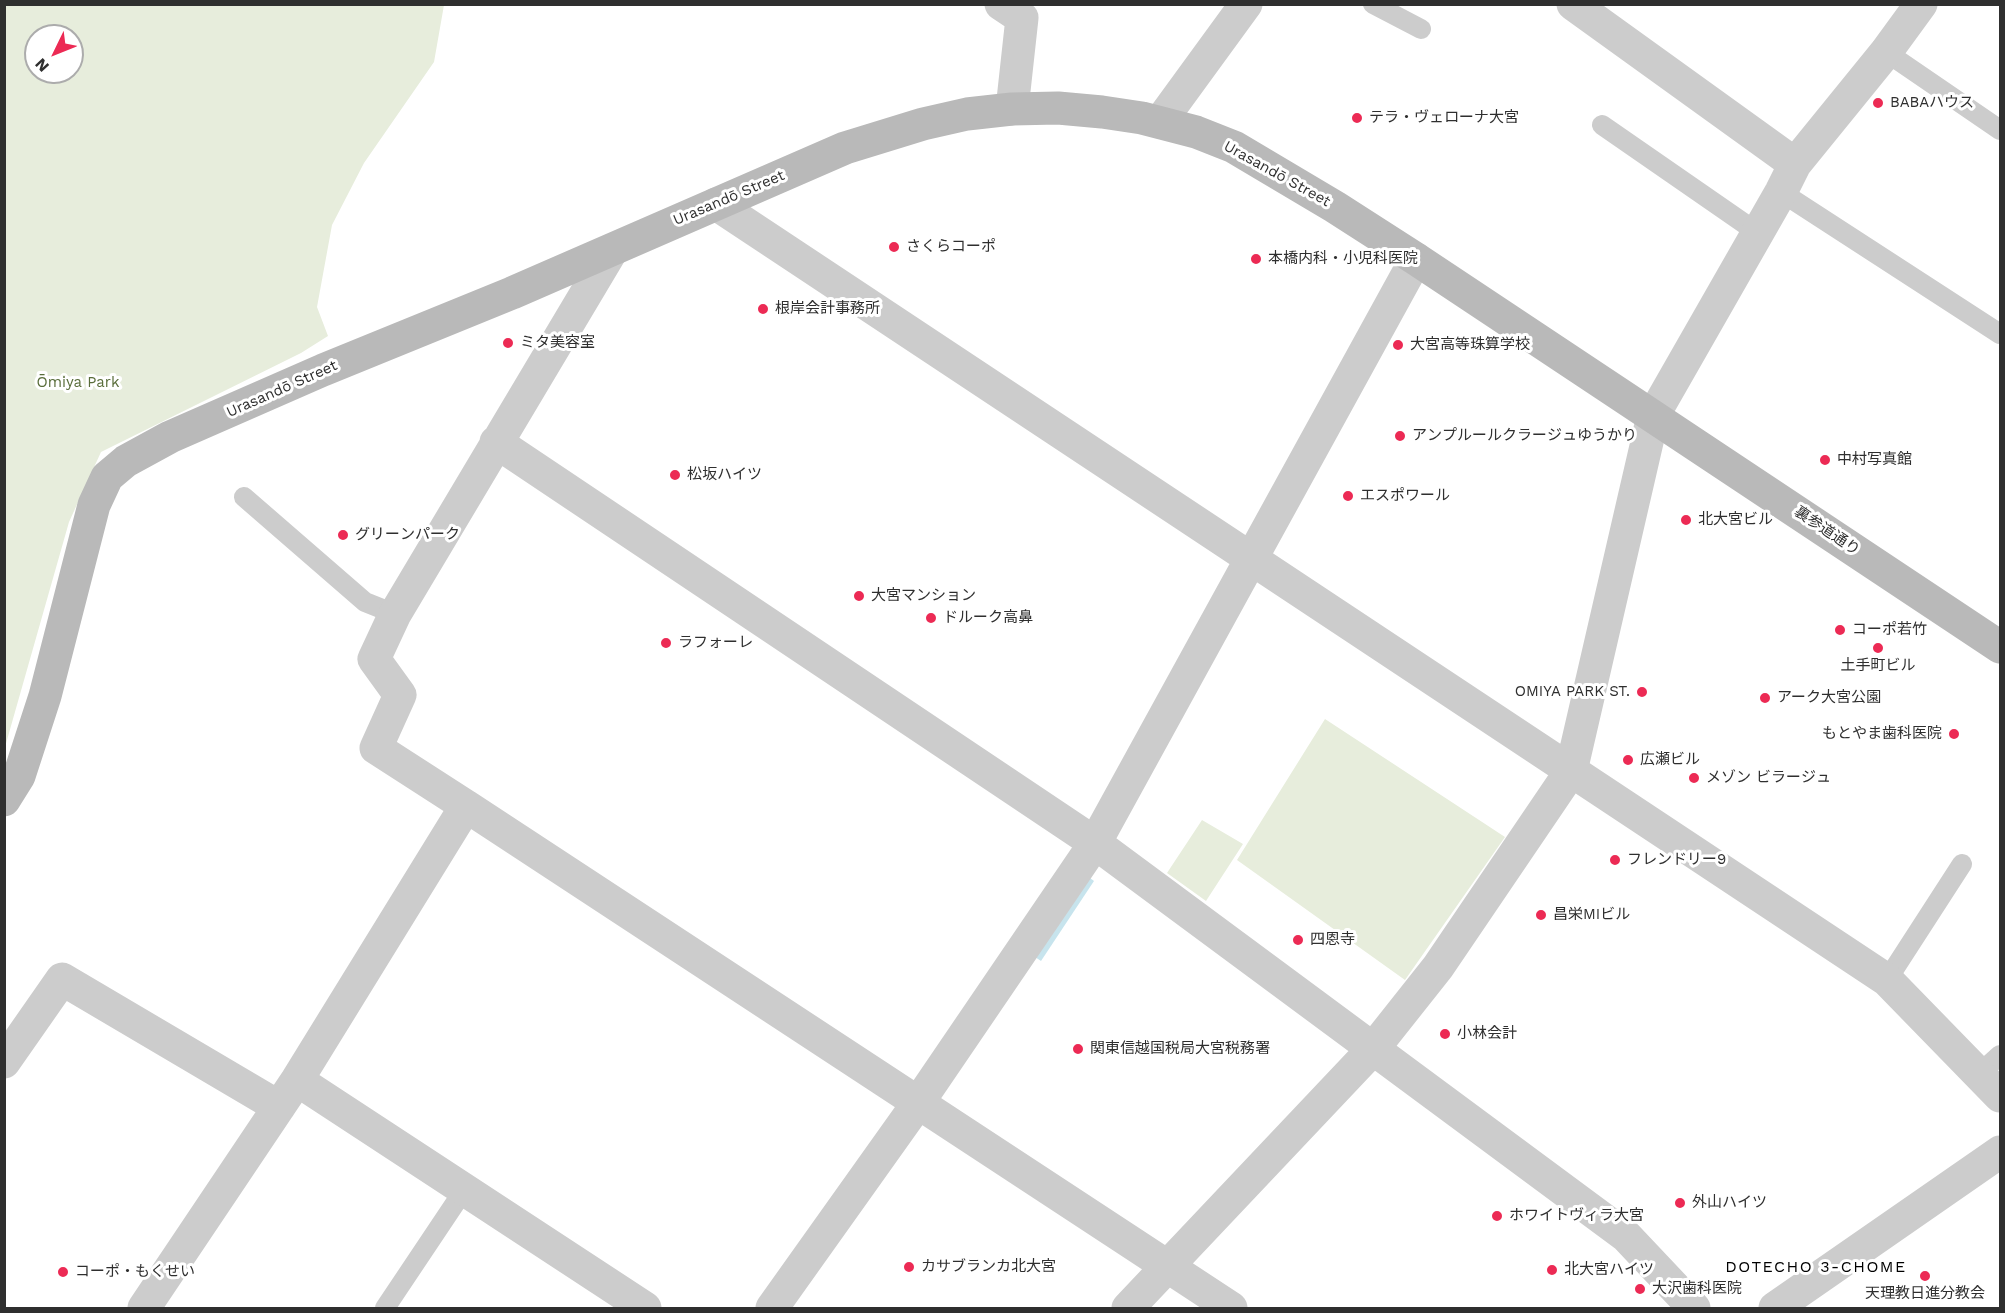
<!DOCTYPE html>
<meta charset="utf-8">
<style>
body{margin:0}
#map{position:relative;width:2005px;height:1313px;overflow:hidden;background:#fff;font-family:"Work Sans",sans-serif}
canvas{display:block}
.frame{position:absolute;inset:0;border:6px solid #2f2f2f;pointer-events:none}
.north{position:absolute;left:24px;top:24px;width:60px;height:60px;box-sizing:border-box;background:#fff;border:2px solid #acacac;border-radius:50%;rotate:227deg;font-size:16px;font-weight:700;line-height:24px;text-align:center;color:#2f2f2f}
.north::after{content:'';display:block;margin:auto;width:21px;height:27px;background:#ec2a54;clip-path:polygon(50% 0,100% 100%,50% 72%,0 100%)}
</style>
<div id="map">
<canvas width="2005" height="1313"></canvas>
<div class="frame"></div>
<div class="north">N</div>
</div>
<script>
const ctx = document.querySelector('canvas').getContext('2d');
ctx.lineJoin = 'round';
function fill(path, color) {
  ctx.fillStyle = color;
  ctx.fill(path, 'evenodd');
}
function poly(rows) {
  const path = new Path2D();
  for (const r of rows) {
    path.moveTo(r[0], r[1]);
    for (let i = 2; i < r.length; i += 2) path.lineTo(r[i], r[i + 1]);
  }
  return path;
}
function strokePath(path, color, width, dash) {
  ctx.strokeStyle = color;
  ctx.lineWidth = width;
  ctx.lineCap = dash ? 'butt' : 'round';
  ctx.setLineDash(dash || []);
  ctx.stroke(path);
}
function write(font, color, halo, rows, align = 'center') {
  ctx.font = font + ' "Work Sans","Noto Sans JP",sans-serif';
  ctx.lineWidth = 6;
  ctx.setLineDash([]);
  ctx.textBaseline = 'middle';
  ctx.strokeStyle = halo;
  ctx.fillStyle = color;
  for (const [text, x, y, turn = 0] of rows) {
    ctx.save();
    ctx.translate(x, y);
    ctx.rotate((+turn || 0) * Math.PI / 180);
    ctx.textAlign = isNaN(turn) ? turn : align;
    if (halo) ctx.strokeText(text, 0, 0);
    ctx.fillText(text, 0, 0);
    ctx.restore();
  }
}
fill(poly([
 [5,5,444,5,434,62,364,163,332,225,317,307,328,336,301,353,101,452,69,522,5,747],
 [36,36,72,36,72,72,36,72],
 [1325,719,1505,837,1405,980,1237,860],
 [1202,820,1243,844,1206,901,1167,873]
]), '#e7eddc');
fill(poly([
 [1086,875,1094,881,1041,961,1032,955]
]), '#c7e4ed');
strokePath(poly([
 [1373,4,1421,29],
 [1886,52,2000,130],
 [1602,125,1758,233],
 [1781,192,2000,334],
 [244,497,365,602,395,614],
 [1887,980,1962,864],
 [1979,1074,2000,1055],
 [385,1308,464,1190]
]), '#ccc', 20);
strokePath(poly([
 [1001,4,1022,18,1012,109],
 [1573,4,1795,164],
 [1160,122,1246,4],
 [716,204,1887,980,2000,1096],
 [496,442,1095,843,1626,1236,1694,1308],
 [466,806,1231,1308],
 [4,1062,62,979,279,1107],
 [297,1080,645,1308],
 [144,1308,297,1080,466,806,376,748,400,695,374,659,395,614,612,250],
 [772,1308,918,1103,1095,843,1416,259],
 [1128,1308,1373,1049,1438,967,1571,771,1653,416,1781,192,1795,164,1886,52,1921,4],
 [1775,1308,2000,1152]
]), '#ccc', 33);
strokePath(poly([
 [4,800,19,776,45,696,94,505,107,477,126,461,170,437,323,370,512,293,845,148,923,124,967,114,1012,109,1058,108,1102,112,1142,118,1196,132,1234,147,1335,207,1416,259,2000,647]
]), '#b9b9b9', 33);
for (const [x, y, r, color] of [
 [1878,103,6,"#ec2a54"],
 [1357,118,6,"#ec2a54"],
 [894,247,6,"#ec2a54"],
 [1256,259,6,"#ec2a54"],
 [763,309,6,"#ec2a54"],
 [508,343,6,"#ec2a54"],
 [1398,345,6,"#ec2a54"],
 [1400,436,6,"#ec2a54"],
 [1825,460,6,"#ec2a54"],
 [675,475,6,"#ec2a54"],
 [1348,496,6,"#ec2a54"],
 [1686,520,6,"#ec2a54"],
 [343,535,6,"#ec2a54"],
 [859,596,6,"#ec2a54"],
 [931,618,6,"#ec2a54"],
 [1840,630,6,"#ec2a54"],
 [666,643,6,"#ec2a54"],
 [1878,648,6,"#ec2a54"],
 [1642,692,6,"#ec2a54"],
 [1765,698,6,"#ec2a54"],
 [1954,734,6,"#ec2a54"],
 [1628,760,6,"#ec2a54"],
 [1694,778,6,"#ec2a54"],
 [1615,860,6,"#ec2a54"],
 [1541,915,6,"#ec2a54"],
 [1298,940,6,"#ec2a54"],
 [1445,1034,6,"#ec2a54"],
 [1078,1049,6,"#ec2a54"],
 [1680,1203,6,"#ec2a54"],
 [1497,1216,6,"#ec2a54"],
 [909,1267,6,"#ec2a54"],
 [1552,1270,6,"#ec2a54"],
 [63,1272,6,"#ec2a54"],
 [1925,1276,6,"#ec2a54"],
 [1640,1289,6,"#ec2a54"]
]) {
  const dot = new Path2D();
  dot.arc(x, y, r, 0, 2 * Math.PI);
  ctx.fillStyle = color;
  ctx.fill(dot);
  strokePath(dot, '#fff', 2);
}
write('15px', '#2f2f2f', '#fff', [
 ["BABAハウス",1890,103],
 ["テラ・ヴェローナ大宮",1369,118],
 ["さくらコーポ",906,247],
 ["本橋内科・小児科医院",1268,259],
 ["根岸会計事務所",775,309],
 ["ミタ美容室",520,343],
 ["大宮高等珠算学校",1410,345],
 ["アンプルールクラージュゆうかり",1412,436],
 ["中村写真館",1837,460],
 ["松坂ハイツ",687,475],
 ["エスポワール",1360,496],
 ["北大宮ビル",1698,520],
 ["グリーンパーク",355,535],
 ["大宮マンション",871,596],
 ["ドルーク高鼻",943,618],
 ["コーポ若竹",1852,630],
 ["ラフォーレ",678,643],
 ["土手町ビル",1878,666,"center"],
 ["OMIYA PARK ST.",1630,692,"right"],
 ["アーク大宮公園",1777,698],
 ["もとやま歯科医院",1942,734,"right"],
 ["広瀬ビル",1640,760],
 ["メゾン ビラージュ",1706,778],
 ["フレンドリー9",1627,860],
 ["昌栄MIビル",1553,915],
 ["四恩寺",1310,940],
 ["小林会計",1457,1034],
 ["関東信越国税局大宮税務署",1090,1049],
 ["外山ハイツ",1692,1203],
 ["ホワイトヴィラ大宮",1509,1216],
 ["カサブランカ北大宮",921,1267],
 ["北大宮ハイツ",1564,1270],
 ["コーポ・もくせい",75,1272],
 ["大沢歯科医院",1652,1289],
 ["天理教日進分教会",1925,1294,"center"]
], 'left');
write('15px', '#2f2f2f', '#fff', [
 ["Urasandō Street",1277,174,29],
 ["Urasandō Street",729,198,-23],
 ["Urasandō Street",282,389,-24],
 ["裏参道通り",1827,531,34]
]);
write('15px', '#596d3a', '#fff', [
 ["Ōmiya Park",78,383]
]);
ctx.letterSpacing = '1.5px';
write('16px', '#000', '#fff', [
 ["DOTECHO 3-CHOME",1816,1267]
]);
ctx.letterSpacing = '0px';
</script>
